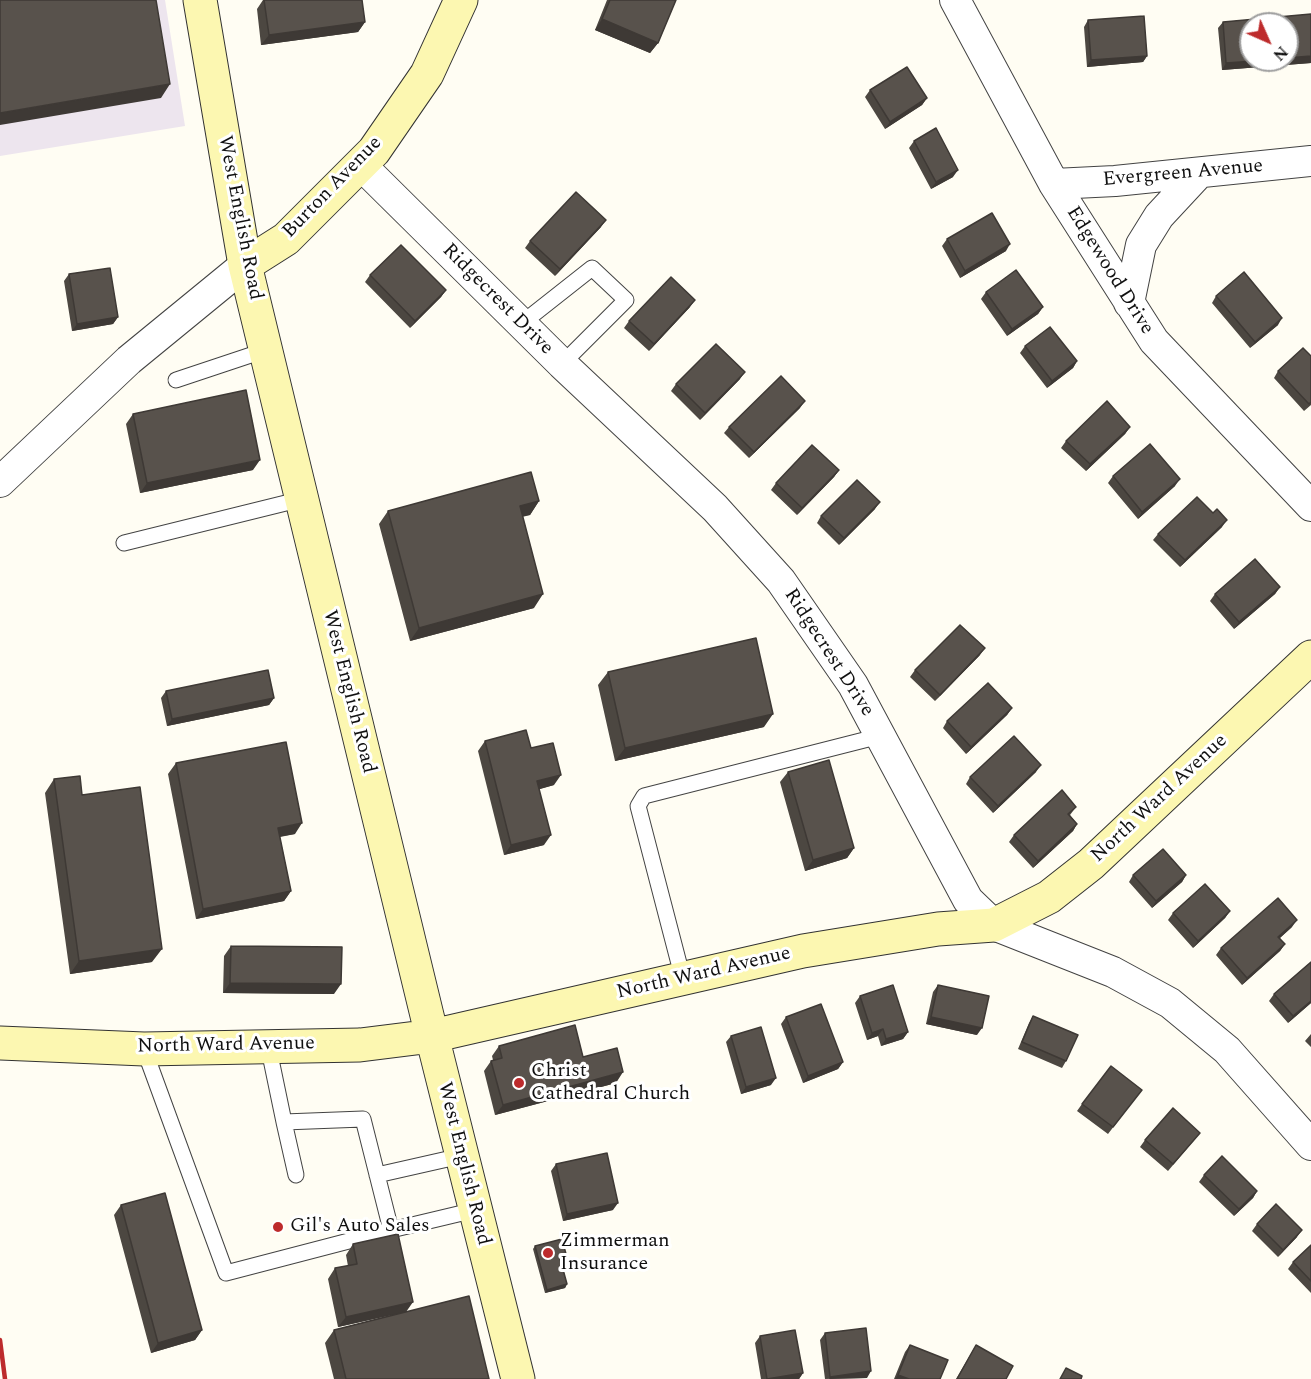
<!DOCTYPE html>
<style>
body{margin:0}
#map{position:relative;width:1311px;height:1379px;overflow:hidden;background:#fffdf3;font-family:Spectral,serif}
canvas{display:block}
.north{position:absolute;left:1239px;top:12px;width:60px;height:60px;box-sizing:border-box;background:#fff;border:2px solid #9f9f9f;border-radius:50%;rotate:135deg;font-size:16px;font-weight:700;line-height:24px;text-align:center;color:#101010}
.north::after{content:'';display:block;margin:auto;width:21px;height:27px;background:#bd2b2c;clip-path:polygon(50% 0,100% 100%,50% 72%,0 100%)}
</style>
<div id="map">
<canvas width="1311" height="1379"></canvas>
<div class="north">N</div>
</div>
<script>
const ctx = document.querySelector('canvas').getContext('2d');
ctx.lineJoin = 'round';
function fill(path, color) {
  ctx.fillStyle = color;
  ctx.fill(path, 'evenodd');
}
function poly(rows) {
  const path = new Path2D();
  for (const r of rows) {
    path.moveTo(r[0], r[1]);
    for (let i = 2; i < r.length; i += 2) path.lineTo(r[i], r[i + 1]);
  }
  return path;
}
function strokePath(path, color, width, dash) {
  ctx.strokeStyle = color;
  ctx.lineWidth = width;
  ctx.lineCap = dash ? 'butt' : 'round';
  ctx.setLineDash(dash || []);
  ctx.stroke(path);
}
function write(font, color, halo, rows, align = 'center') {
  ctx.font = font + ' Spectral,serif';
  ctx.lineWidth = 6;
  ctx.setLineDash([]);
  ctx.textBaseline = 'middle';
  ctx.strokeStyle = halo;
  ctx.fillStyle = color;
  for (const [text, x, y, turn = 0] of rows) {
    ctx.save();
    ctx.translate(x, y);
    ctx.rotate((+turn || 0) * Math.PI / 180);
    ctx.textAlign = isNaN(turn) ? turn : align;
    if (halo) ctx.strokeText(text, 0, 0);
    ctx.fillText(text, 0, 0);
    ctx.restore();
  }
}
fill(poly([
 [0,0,165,0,185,126,0,156]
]), '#ede5ee');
const lane = poly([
 [521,324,592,268,626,300,562,364],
 [176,380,266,350],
 [124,543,302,499],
 [683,979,638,806,644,796,880,736],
 [268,1045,284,1122,363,1119,391,1230,475,1210],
 [144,1049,226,1273,391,1230],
 [284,1122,296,1175],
 [377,1175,461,1156]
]);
const street = poly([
 [955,0,1054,184,1154,341,1311,506],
 [361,165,562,364,715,508,781,581,853,685,968,900,994,925,1113,972,1170,1003,1227,1050,1311,1145],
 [1054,184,1115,181,1311,161],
 [1129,303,1141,245,1159,216,1199,173],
 [0,482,129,360,245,265]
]);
const secondary = poly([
 [200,0,245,265,432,1036,518,1379],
 [245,265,286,239,374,151,427,74,461,0],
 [0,1043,144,1049,360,1045,432,1036,803,951,938,929,994,925,1049,897,1091,864,1311,657]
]);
strokePath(lane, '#434343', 17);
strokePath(street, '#434343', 32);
strokePath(secondary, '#323232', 35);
strokePath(lane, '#fff', 15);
strokePath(street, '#fff', 30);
strokePath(secondary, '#fcf7b1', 33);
strokePath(poly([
 [0,1340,5,1379]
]), '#bd2b2c', 4.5);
fill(poly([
 [263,0,362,0,365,22,358,32,261,45,257,9],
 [607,0,676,0,658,43,650,53,595,30],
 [1311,14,1311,63,1222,70,1218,28,1223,22],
 [1088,20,1147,56,1143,62,1087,67,1084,27],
 [870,90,927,98,922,105,885,129,865,97],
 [914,141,953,177,931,189,909,148],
 [601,227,555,276,525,248,530,241],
 [947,239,1006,251,960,278,942,246],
 [69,274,118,317,113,324,72,331,64,281],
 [370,275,446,290,441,297,410,328,365,282],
 [986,292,1043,307,1038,314,1007,336,981,299],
 [1216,296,1278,325,1250,348,1212,303],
 [690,307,649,351,624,328,629,321],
 [1025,346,1077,361,1073,368,1047,388,1020,353],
 [1311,356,1311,405,1304,411,1274,378,1278,371],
 [740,379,700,420,671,391,676,384],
 [800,408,749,458,724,433,729,427],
 [133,414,253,470,140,493,126,424],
 [1130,427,1125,434,1086,471,1061,448,1066,441],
 [839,470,834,477,797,515,771,490,776,483],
 [1113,476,1175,486,1138,519,1108,483],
 [539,501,530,515,522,516,534,608,410,641,379,524,388,511],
 [875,509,839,545,817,523,821,516],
 [1222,527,1180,567,1153,540,1158,534],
 [1280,587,1275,594,1234,629,1210,601,1215,594],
 [980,655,935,701,910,677,915,670],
 [608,672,764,727,615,761,598,685],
 [166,691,274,698,269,705,167,726,161,698],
 [1012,708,1007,715,966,754,943,728,947,721],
 [485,741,531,748,554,785,539,789,544,845,504,855,478,751],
 [176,763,295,834,280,837,291,891,284,901,196,919,168,774],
 [788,772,854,848,847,858,805,871,780,782],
 [1036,772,993,813,966,784,970,777],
 [54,779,82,795,152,962,70,974,45,793],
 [1076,807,1070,815,1077,824,1073,831,1033,868,1009,842,1014,835],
 [1133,875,1186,875,1182,882,1152,908,1129,882],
 [1230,911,1225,918,1193,948,1168,920,1173,913],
 [1292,927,1280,938,1285,944,1280,951,1242,985,1216,955,1221,948],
 [231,946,334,994,223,993,224,956],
 [1311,962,1311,1003,1288,1023,1269,1001,1274,994],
 [938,985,977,1035,926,1024,933,992],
 [860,996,908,1032,903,1039,881,1046,878,1036,867,1040,855,1003],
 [1033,1016,1066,1061,1062,1068,1018,1049,1029,1023],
 [786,1017,843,1062,838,1069,803,1083,781,1024],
 [1311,1034,1311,1047,1305,1041],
 [731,1036,771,1085,741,1094,726,1042],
 [499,1046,583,1057,616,1083,495,1115,484,1071,491,1061,493,1060,492,1056],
 [1137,1096,1108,1134,1077,1111,1082,1104],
 [1195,1139,1168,1171,1140,1147,1145,1140],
 [556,1164,613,1210,563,1221,551,1171],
 [1204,1175,1257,1191,1253,1198,1234,1216,1199,1182],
 [121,1205,202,1330,195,1340,151,1353,114,1215],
 [1257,1224,1297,1237,1278,1257,1252,1231],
 [353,1244,406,1312,489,1379,334,1379,325,1343,334,1330,395,1314,338,1327,328,1279,335,1268,348,1266,346,1255],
 [1311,1245,1311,1293,1288,1269,1293,1262],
 [535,1246,566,1254,563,1257,560,1258,567,1284,565,1288,545,1293,533,1249],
 [825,1333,867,1378,825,1379,820,1340],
 [760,1336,803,1373,799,1379,761,1379,755,1343],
 [910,1345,940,1379,894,1379,905,1352],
 [976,1345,1006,1379,956,1379]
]), '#4c4741');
fill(poly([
 [602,19,658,43,650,53,595,30],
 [365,22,358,32,261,45,269,35],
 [1147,56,1143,62,1087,67,1091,60],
 [1311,56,1311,63,1222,70,1226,63,1268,60,1287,60,1287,58],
 [170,84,161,98,0,125,0,113],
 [927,98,922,105,885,129,890,122],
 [958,170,953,177,931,189,936,182],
 [606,220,601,227,555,276,560,269],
 [1010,244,1006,251,960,278,965,271],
 [446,290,441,297,410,328,415,321],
 [695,300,690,307,649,351,654,344],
 [1043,307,1038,314,1007,336,1012,329],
 [118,317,113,324,72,331,77,324],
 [1282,318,1278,325,1250,348,1255,342],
 [1077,361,1073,368,1047,388,1052,381],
 [745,372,740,379,700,420,705,413],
 [805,401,800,408,749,458,754,452],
 [1130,427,1125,434,1086,471,1090,464],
 [260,460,253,470,140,493,147,483],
 [839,470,834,477,797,515,802,508],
 [1180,479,1175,486,1138,519,1142,512],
 [539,501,530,515,510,520,520,506],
 [880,502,875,509,839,545,844,538],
 [1227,520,1222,527,1180,567,1185,560],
 [1280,587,1275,594,1234,629,1239,622],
 [543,594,534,608,410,641,419,628],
 [985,648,980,655,935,701,940,695],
 [274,698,269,705,167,726,172,719],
 [1012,708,1007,715,966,754,971,747],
 [773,714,764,727,615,761,625,748],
 [1041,765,1036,772,993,813,998,806],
 [561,775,554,785,530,792,537,781],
 [302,823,295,834,271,838,278,828],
 [1077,824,1073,831,1033,868,1038,861],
 [551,835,544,845,504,855,511,845],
 [854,848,847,858,805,871,813,860],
 [1186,875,1182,882,1152,908,1156,901],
 [291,891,284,901,196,919,203,909],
 [1230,911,1225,918,1193,948,1198,941],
 [1297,920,1292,927,1273,944,1278,937],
 [1285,944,1280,951,1242,985,1247,978],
 [162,949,152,962,70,974,79,961],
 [230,983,341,984,334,994,223,993],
 [1311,1001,1311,1003,1288,1023,1293,1016],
 [931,1017,982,1028,977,1035,926,1024],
 [883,1029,878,1036,867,1040,872,1033],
 [908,1032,903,1039,881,1046,886,1039],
 [843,1062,838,1069,803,1083,808,1076],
 [623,1072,616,1083,495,1115,503,1105],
 [776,1078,771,1085,741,1094,746,1087],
 [1257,1191,1253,1198,1234,1216,1239,1209],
 [618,1203,613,1210,563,1221,567,1214],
 [1302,1230,1297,1237,1278,1257,1283,1250],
 [567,1284,565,1288,545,1293,547,1290],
 [413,1302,406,1312,338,1327,346,1317],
 [202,1330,195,1340,151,1353,158,1343],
 [871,1371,867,1378,829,1379,830,1377],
 [803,1373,799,1379,769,1379],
 [898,1375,909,1379,895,1379]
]), '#3e3935');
const building = poly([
 [0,0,156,0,170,84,0,113,0,0],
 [264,0,362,0,365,22,269,35,264,0],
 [610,0,676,0,658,43,602,19,610,0],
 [1311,14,1311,56,1287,58,1287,24,1251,24,1251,60,1268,60,1226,63,1223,22,1311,14],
 [1144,16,1147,56,1091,60,1088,20,1144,16],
 [907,67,927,98,890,122,870,90,907,67],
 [936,128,958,170,936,182,914,141,936,128],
 [576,192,606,220,560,269,530,241,576,192],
 [992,213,1010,244,965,271,947,239,992,213],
 [401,245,446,290,415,321,370,275,401,245],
 [110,268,118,317,77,324,69,274,110,268],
 [1016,270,1043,307,1012,329,986,292,1016,270],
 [1244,272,1282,318,1255,342,1216,296,1244,272],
 [671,277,695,300,654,344,629,321,671,277],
 [1050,327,1077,361,1052,381,1025,346,1050,327],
 [716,344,745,372,705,413,676,384,716,344],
 [1303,348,1311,356,1311,402,1309,404,1278,371,1303,348],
 [781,376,805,401,754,452,729,427,781,376],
 [246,390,260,460,147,483,133,414,246,390],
 [1107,401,1130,427,1090,464,1066,441,1107,401],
 [1150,444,1180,479,1142,512,1113,476,1150,444],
 [812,445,839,470,802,508,776,483,812,445],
 [531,472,539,501,520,506,543,594,419,628,388,511,531,472],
 [857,480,880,502,844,538,821,516,857,480],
 [1197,497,1213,513,1217,509,1227,520,1185,560,1158,534,1197,497],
 [1255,559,1280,587,1239,622,1215,594,1255,559],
 [960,625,985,648,940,695,915,670,960,625],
 [756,638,773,714,625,748,608,672,756,638],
 [268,670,274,698,172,719,166,691,268,670],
 [988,683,1012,708,971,747,947,721,988,683],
 [526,730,531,748,553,743,561,775,537,781,551,835,511,845,485,741,526,730],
 [1014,736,1041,765,998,806,970,777,1014,736],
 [286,742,302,823,278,828,291,891,203,909,176,763,286,742],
 [829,760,854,848,813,860,788,772,829,760],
 [80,776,82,795,140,787,162,949,79,961,54,779,80,776],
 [1062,790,1076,807,1068,814,1077,824,1038,861,1014,835,1062,790],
 [1163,849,1186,875,1156,901,1133,875,1163,849],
 [1205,884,1230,911,1198,941,1173,913,1205,884],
 [1278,898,1297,920,1278,937,1285,944,1247,978,1221,948,1278,898],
 [231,946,342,947,341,984,230,983,231,946],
 [1311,962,1311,1001,1293,1016,1274,994,1311,962],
 [893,985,908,1032,886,1039,883,1029,872,1033,860,996,893,985],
 [938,985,989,996,982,1028,931,1017,938,985],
 [821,1004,843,1062,808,1076,786,1017,821,1004],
 [1033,1016,1078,1035,1066,1061,1022,1042,1033,1016],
 [575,1025,583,1057,617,1048,623,1072,503,1105,491,1061,502,1058,499,1046,575,1025],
 [761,1027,776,1078,746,1087,731,1036,761,1027],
 [1111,1066,1142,1090,1113,1127,1082,1104,1111,1066],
 [1173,1108,1200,1133,1173,1164,1145,1140,1173,1108],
 [607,1153,618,1203,567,1214,556,1164,607,1153],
 [1222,1156,1257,1191,1239,1209,1204,1175,1222,1156],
 [165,1193,202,1330,158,1343,121,1205,165,1193],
 [1276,1204,1302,1230,1283,1250,1257,1224,1276,1204],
 [398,1234,413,1302,346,1317,335,1268,357,1264,353,1244,398,1234],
 [562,1239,566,1254,559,1255,567,1284,547,1290,535,1246,562,1239],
 [1311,1245,1311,1281,1293,1262,1311,1245],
 [469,1296,489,1379,346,1379,334,1330,469,1296],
 [866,1328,871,1371,830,1377,825,1333,866,1328],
 [795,1330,803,1373,767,1379,760,1336,795,1330],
 [910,1345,948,1360,940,1379,909,1379,898,1375,910,1345],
 [976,1345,1013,1366,1006,1379,957,1379,976,1345],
 [1066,1368,1082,1376,1081,1379,1060,1379,1066,1368]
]);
fill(building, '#58524c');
strokePath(building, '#3e3935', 1.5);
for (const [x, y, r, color] of [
 [519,1083,6,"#bd2b2c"],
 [278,1227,6,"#bd2b2c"],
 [548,1253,6,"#bd2b2c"]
]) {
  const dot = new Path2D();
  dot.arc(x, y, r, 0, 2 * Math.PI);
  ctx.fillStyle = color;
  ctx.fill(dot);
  strokePath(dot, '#fff', 2);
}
write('20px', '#101010', '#fff', [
 ["Evergreen Avenue",1183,174,-5],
 ["Burton Avenue",333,188,-46],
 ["West English Road",239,218,79],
 ["Edgewood Drive",1109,271,58],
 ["Ridgecrest Drive",497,300,45],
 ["Ridgecrest Drive",828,653,57],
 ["West English Road",348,692,76],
 ["North Ward Avenue",1160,799,-43],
 ["North Ward Avenue",704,974,-13],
 ["North Ward Avenue",226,1046,-1],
 ["West English Road",463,1164,76]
]);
write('20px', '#101010', '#fff', [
 ["Christ",531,1072],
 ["Cathedral Church",531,1095],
 ["Gil's Auto Sales",290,1227],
 ["Zimmerman",560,1242],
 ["Insurance",560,1265]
], 'left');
</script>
